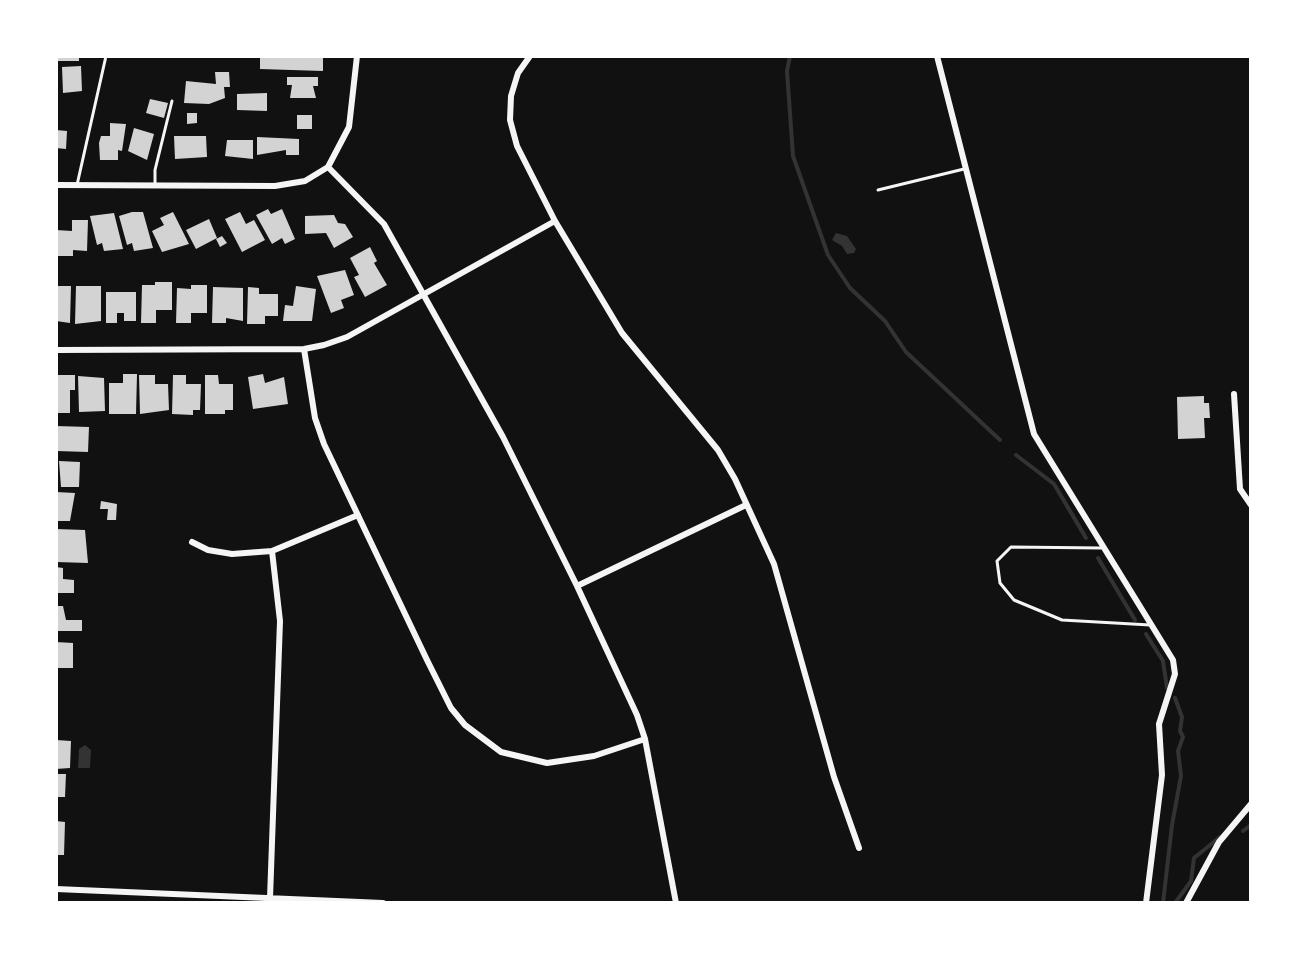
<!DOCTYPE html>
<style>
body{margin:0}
#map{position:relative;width:1307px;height:959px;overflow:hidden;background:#111;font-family:Cabin,sans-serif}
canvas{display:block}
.frame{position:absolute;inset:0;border:58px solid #fff;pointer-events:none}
</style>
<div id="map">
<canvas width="1307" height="959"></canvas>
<div class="frame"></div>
</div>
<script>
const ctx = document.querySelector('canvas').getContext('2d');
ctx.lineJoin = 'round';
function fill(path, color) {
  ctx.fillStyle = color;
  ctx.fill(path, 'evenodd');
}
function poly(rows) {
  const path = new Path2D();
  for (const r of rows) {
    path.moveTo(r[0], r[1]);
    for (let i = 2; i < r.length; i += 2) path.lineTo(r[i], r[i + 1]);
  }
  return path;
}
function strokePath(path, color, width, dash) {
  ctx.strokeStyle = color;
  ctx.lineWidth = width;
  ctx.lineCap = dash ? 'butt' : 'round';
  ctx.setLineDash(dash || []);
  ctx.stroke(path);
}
fill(poly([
 [836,233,847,236,856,249,854,253,847,254,842,246,832,240],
 [85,745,91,750,90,768,78,768,79,749]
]), '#333');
strokePath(poly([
 [790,56,787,71,793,156,828,255,850,288,885,321,906,352,1000,440],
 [1016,455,1054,484,1086,538],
 [1098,558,1135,620],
 [1146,634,1163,661,1167,688],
 [1243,831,1251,825],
 [1163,903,1172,825,1181,776,1178,751,1183,737,1180,731,1182,717,1175,698],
 [1175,903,1191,881,1194,858,1220,837]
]), '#333', 4);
fill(poly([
 [56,56,79,56,79,61,56,61],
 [260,56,323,56,323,71,260,69],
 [81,66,82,91,63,93,62,67],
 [215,72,229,72,230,87,224,87,225,98,209,104,184,103,186,81,216,84],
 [287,77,318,77,318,86,313,86,316,98,290,98,292,85,287,85],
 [267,93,267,111,237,110,237,94],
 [150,99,168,103,164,118,146,113],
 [187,113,197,113,197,123,187,124],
 [297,115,312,115,312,129,297,129],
 [110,123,126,124,122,151,118,150,118,160,100,160,99,143,101,136,110,136],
 [134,128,154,134,147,160,128,151],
 [56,130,67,131,66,149,56,148],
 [174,136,206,136,207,157,175,159],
 [257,137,299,139,299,155,286,155,286,150,257,155],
 [227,140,253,140,253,159,225,156],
 [268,209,271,214,282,209,295,239,285,244,282,238,272,244,256,215],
 [132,212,143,212,153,248,134,251,132,243,127,245,119,216],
 [173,212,189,244,162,252,152,231,164,225,160,218],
 [240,212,246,224,254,220,265,240,242,252,225,219],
 [114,213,123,249,104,251,102,243,97,245,90,216],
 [334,215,338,223,345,224,353,237,334,248,326,233,305,234,305,216],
 [209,219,217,238,196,249,186,230],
 [72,220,88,220,87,251,73,250,73,256,56,256,56,230,72,231],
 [222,236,227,243,220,247,216,239],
 [370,247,377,261,374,263,387,285,365,297,354,277,359,275,350,258],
 [345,270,354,295,341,300,344,308,331,313,317,276],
 [155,282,172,282,172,310,156,310,156,323,141,323,142,285,155,285],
 [191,285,207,285,207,313,191,313,191,323,176,323,177,288,191,289],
 [56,286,71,286,70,323,56,321],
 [76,286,101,286,101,321,75,324],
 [296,286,316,289,312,321,283,321,285,305,293,306],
 [213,287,243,288,243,321,226,318,226,323,212,323],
 [248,287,259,288,259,294,278,294,278,316,265,316,265,324,247,324],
 [106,292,136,292,136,321,124,321,124,313,117,313,117,323,106,323],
 [123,374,137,374,136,414,109,414,109,383,123,383],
 [263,374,265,383,284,377,288,404,253,409,248,377],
 [56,375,75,375,75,390,70,390,70,413,56,413],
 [139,375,155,375,155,384,168,384,169,410,140,414],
 [173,375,186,375,186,384,201,384,200,410,193,410,193,415,172,414],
 [205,375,218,375,219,384,233,384,233,410,225,410,225,414,205,414],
 [78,376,104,378,105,411,79,412],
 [1204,396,1204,403,1209,403,1210,418,1204,418,1205,438,1178,439,1177,397],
 [56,426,89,427,88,452,56,451],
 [59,461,80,462,79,487,61,487],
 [56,492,75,493,70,521,56,521],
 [101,501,117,504,116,520,107,520,108,509,100,509],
 [56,529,85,530,88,563,56,562],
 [56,567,63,568,63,579,74,580,74,593,56,593],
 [56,606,63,606,66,620,82,620,82,631,56,631],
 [56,642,73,643,73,668,56,668],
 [56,740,71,741,70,768,56,769],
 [56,774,66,774,65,797,56,797],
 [56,821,65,822,64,855,56,855]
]), '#d3d3d3');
strokePath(poly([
 [77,185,106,56],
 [155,186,155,170,172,101],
 [878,190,964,169],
 [1101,548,1011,547,997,561,1000,583,1014,600,1062,620,1150,625]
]), '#f5f5f5', 3);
strokePath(poly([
 [530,56,518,73,511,96,510,120,517,146,555,221,622,333,718,450,735,479,774,564,834,777,859,848],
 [937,56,1034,434,1173,660,1175,674,1159,724,1162,775,1146,903],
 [328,167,384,224,503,437,577,586,637,715,645,739,676,903],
 [56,185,275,186,305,181,328,167,349,127,357,56],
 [304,349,315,418,324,444,427,660,451,708,465,725,501,752,547,763,594,756,645,739],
 [56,350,304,349,324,345,347,337,555,221],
 [1234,394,1240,489,1251,505],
 [192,542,208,550,232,554,272,551,358,515],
 [577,586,746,505],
 [56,889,383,903],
 [270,898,280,621,272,551],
 [1186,903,1219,842,1251,804]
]), '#f5f5f5', 6);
</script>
